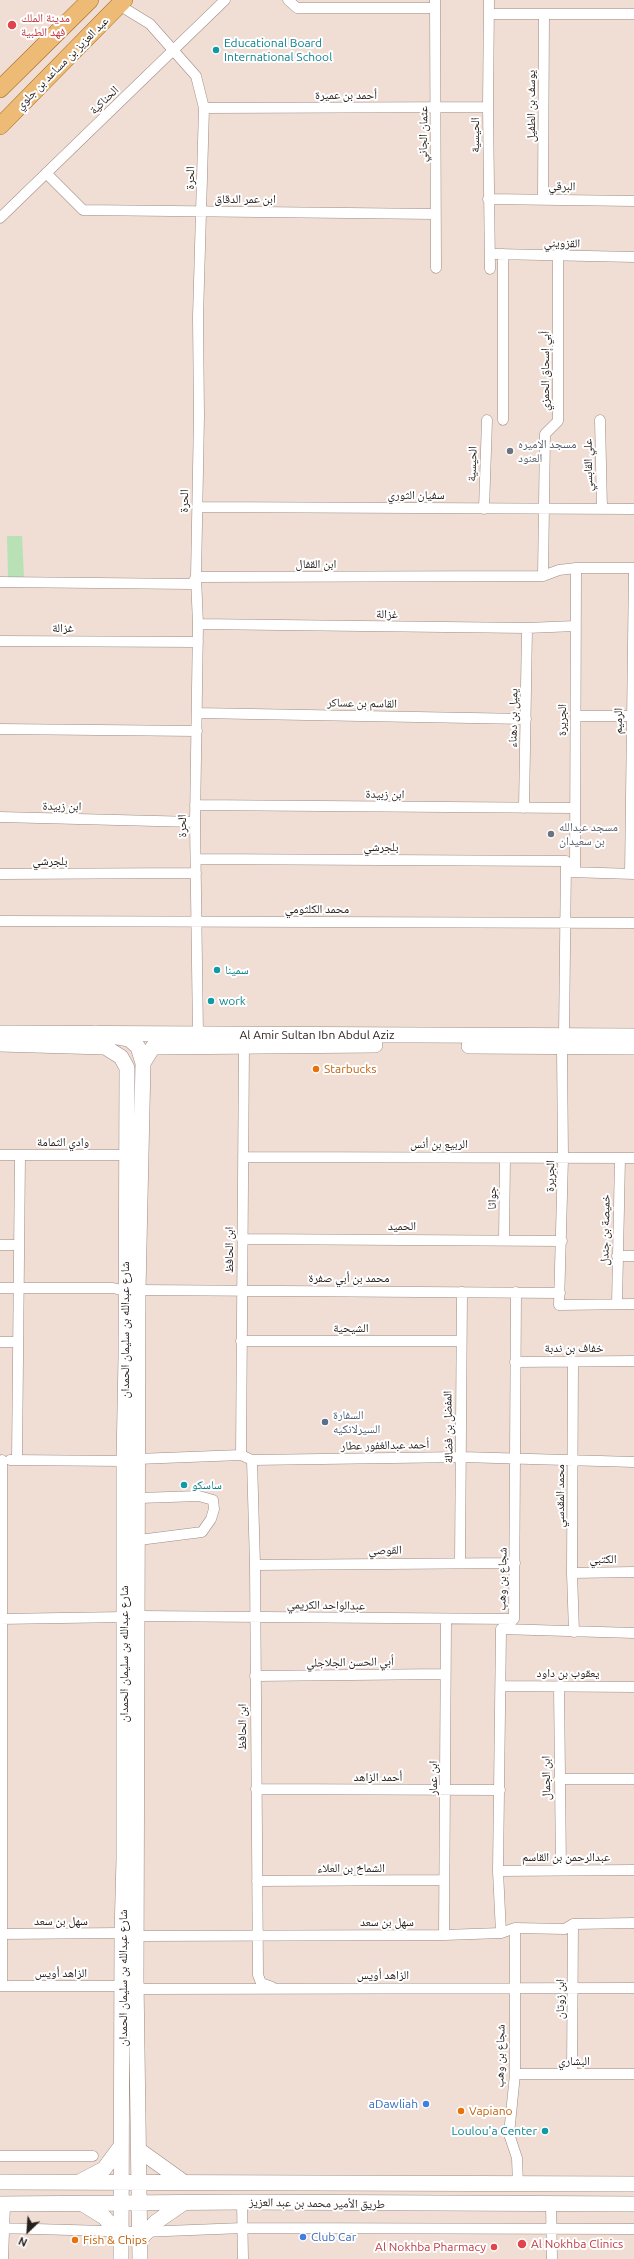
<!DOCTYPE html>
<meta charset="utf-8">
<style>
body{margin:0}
#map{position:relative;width:634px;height:2259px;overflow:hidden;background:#f0ddd4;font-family:Ubuntu,sans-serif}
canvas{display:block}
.north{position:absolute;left:8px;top:2211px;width:40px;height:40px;-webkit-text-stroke:3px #fff;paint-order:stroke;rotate:205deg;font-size:11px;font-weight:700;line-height:16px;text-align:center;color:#251e1b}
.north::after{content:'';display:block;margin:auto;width:14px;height:18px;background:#251e1b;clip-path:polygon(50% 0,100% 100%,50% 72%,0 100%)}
</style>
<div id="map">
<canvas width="634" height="2259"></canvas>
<div class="north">N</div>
</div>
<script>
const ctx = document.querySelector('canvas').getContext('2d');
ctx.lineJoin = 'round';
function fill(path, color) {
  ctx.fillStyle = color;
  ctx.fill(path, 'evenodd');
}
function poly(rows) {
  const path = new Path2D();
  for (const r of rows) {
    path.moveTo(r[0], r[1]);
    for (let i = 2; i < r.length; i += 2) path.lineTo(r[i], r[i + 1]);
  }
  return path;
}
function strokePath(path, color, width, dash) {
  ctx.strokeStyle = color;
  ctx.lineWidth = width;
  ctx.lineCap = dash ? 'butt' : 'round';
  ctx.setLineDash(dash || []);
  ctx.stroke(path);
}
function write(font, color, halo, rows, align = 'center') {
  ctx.font = font + ' Ubuntu,"Noto Naskh Arabic",sans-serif';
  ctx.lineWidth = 4;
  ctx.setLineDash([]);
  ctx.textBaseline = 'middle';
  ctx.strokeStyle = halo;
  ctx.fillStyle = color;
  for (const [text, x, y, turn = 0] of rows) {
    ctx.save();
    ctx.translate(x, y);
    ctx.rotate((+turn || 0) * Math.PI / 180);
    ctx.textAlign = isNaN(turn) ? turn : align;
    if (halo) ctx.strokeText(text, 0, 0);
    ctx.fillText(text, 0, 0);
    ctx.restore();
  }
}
fill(poly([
 [7,536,22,536,24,577,8,577]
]), '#b8e1b6');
const street = poly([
 [288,0,297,8,435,8],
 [435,0,436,268],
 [489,0,488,107,490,269],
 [119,5,150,24,196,76,204,108,198,317,199,416,196,577,198,624,195,822,198,1034],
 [489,14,634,14],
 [204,108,488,107],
 [46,173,83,210,435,214],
 [488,199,634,201],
 [543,199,544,14],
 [0,218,225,0],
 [496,254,634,257],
 [503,254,503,420],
 [600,420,602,509],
 [197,507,634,509],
 [484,509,487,420],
 [543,576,545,434,558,421,558,256],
 [0,582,192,584,196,577,543,576,559,570,576,568,634,568],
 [198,624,527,628,575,626],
 [0,641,198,642],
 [197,713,526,719],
 [576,716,634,716],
 [0,729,197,731],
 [195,805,574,808],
 [524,808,527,628],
 [0,817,195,822],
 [196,859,566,861,564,1036],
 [569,872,634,874],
 [575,872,576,568],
 [0,874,196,873],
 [630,874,634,568],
 [0,921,634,923],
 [562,1047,563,1158,559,1305,634,1304],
 [0,1155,127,1155],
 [243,1157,634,1158],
 [242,1239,562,1241],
 [504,1240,505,1158],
 [0,1245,18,1245],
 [617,1256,634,1256],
 [0,1288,113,1288,125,1291],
 [138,1290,560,1293],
 [617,1304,620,1158],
 [241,1341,460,1341],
 [0,1342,16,1342],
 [573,1361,572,1573,574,1632],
 [515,1362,634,1361],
 [241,1455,244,1046],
 [137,1459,241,1455,252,1460,462,1457,634,1462],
 [10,1460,124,1461],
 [17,1460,20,1155],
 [252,1460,255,1565,258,1975,261,1983,272,1987],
 [139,1540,202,1532,211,1519,214,1509,213,1500,199,1496,139,1498],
 [460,1562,462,1292],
 [255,1565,515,1563],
 [572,1573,634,1572],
 [139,1616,514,1619],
 [0,1619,124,1617],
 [501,1629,634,1633],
 [255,1676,445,1674],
 [501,1686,634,1687],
 [559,1686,561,1870],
 [559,1779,634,1779],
 [256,1789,500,1790],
 [498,1871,634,1870],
 [257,1881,444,1880],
 [515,1928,515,2074,509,2134,517,2158,518,2184],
 [501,1933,498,1871,501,1629,514,1619,516,1292],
 [0,1934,122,1933],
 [444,1935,446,1620],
 [137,1936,444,1935,501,1933,515,1928,565,1929,573,1924,634,1923],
 [136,1980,138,1987,144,1989,634,1988],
 [0,1986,123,1986],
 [2,1986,2,1460],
 [515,2074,634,2074],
 [572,2074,573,1924],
 [0,2156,93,2156],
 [242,2202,243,2259],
 [551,2205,552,2259],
 [0,2228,141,2232,243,2228,634,2229],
 [3,2259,5,2204]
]);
const secondary = poly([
 [0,1033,634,1036],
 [95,1033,129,1039,138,1047,143,1063,138,1290,136,1980,140,2259],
 [0,1044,105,1047,121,1057,127,1068,126,1358,124,1461,124,1859,122,1933,121,2259],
 [469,1046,634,1047],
 [143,1063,153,1047,375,1045],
 [139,2150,185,2183],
 [81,2181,104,2169,121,2146],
 [0,2182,634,2184],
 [0,2204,242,2202,634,2204],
 [83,2204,104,2217,122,2237],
 [141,2238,156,2222,182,2204]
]);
const primary = poly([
 [0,89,90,0],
 [0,126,124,0]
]);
strokePath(street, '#9e8c84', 11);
strokePath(secondary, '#9e8c84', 16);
strokePath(primary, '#a0661a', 18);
strokePath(street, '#fff', 10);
strokePath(secondary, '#fff', 15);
strokePath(primary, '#eebb76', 17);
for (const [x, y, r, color] of [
 [12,25,5,"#e0444e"],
 [216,50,4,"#0f9aa8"],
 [510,451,4,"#6b7280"],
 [551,834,4,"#6b7280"],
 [217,970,4,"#0f9aa8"],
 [211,1001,4,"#0f9aa8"],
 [316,1069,4,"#e8710a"],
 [325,1422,4,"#5c6f8a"],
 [184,1485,4,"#0f9aa8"],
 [426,2104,4,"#3f7fe0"],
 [461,2111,4,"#e8710a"],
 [545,2131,4,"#0f9aa8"],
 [303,2237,4,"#3f7fe0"],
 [75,2240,4,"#e8710a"],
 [522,2244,5,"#e0444e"],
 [494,2247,4,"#e0444e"]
]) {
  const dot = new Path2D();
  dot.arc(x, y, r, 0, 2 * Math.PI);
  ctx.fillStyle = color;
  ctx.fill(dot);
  strokePath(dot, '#fff', 1.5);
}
write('12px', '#be3a42', '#fff', [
 ["مدينة الملك",21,18],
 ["فهد الطبية",21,32],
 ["Al Nokhba Clinics",531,2244],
 ["Al Nokhba Pharmacy",486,2247,"right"]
], 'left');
write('12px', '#0d838f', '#fff', [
 ["Educational Board",224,43],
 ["International School",224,57],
 ["سمينا",225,970],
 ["work",219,1001],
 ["ساسكو",192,1485],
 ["Loulou'a Center",537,2131,"right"]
], 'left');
write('12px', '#251e1b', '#fff', [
 ["عبد العزيز بن مساعد بن جلوي",62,63,-45],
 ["أحمد بن عميرة",346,95],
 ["الحناكية",104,100,-44],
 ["يوسف بن الطفيل",531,106,-90],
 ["عثمان الجاني",423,134,-89],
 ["الحيسية",475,135,-90],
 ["الحرة",190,178,-89],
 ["البرقي",562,186,1],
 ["ابن عمر الدقاق",245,199],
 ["القزويني",562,243,1],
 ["أبي إسحاق الحمزي",545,371,-90],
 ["الحيسية",472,464,-88],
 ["علي القابسي",588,465,-91],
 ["سفيان الثوري",416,495],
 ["الحرة",184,501,-89],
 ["ابن القفال",316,564],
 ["غزالة",387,614,1],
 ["غزالة",63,628],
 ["القاسم بن عساكر",362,703,1],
 ["يميل بن دهناء",513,718,-89],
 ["الجريرة",562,720,-90],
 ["الرميم",618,721,-89],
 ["ابن زبيدة",385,794,1],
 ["ابن زبيدة",62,806,1],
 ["الحرة",182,826,-91],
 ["بلجرشي",381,847],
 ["بلجرشي",50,861],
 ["محمد الكلثومي",317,909],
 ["Al Amir Sultan Ibn Abdul Aziz",317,1035],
 ["وادي الثمامة",63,1142],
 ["الربيع بن أنس",439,1144],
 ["الجريرة",550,1176,-89],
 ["جواثا",492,1198,-89],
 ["الحميد",402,1226],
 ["خميصة بن جندل",605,1230,-89],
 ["ابن الحافظ",229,1250,-90],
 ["محمد بن أبي صفرة",349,1278],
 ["الشيحية",351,1328],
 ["شارع عبدالله بن سليمان الحمدان",125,1330,-90],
 ["خفاف بن ندبة",574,1348],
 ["المفضل بن فضالة",448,1427,-91],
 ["أحمد عبدالغفور عطار",385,1445,-1],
 ["محمد المقدسي",560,1496,-90],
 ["القوصي",385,1550,-1],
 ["الكتبي",603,1559],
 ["شجاع بن وهب",502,1579,-89],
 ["عبدالواحد الكريمي",326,1605,1],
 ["شارع عبدالله بن سليمان الحمدان",124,1654,-90],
 ["أبي الحسن الجلاجلي",350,1662,-1],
 ["يعقوب بن داود",568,1673],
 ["ابن الحافظ",242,1727,-90],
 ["أحمد الزاهد",378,1777],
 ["ابن عمار",433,1778,-90],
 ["ابن الجمال",546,1778,-91],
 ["عبدالرحمن بن القاسم",566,1857],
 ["الشماخ بن العلاء",351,1868],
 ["سهل بن سعد",61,1921],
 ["سهل بن سعد",387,1922],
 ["الزاهد أويس",61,1973],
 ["الزاهد أويس",383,1975],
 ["شارع عبدالله بن سليمان الحمدان",123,1978,-90],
 ["ابن زوتان",560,1999,-90],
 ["شجاع بن وهب",500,2056,-89],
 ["البشاري",574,2061],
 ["طريق الأمير محمد بن عبد العزيز",317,2203,1]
]);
write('12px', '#5b616d', '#fff', [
 ["مسجد الاميره",518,444],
 ["العنود",518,458],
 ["مسجد عبدالله",559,827],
 ["بن سعيدان",559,841]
], 'left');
write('12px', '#c56008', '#fff', [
 ["Starbucks",324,1069],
 ["Vapiano",469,2111],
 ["Fish & Chips",83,2240]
], 'left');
write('12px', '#4e5e75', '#fff', [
 ["السفارة",333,1415],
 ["السيرلانكيه",333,1429]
], 'left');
write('12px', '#366cbe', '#fff', [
 ["aDawliah",418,2104],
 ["Club Car",311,2237,"left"]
], 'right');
</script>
